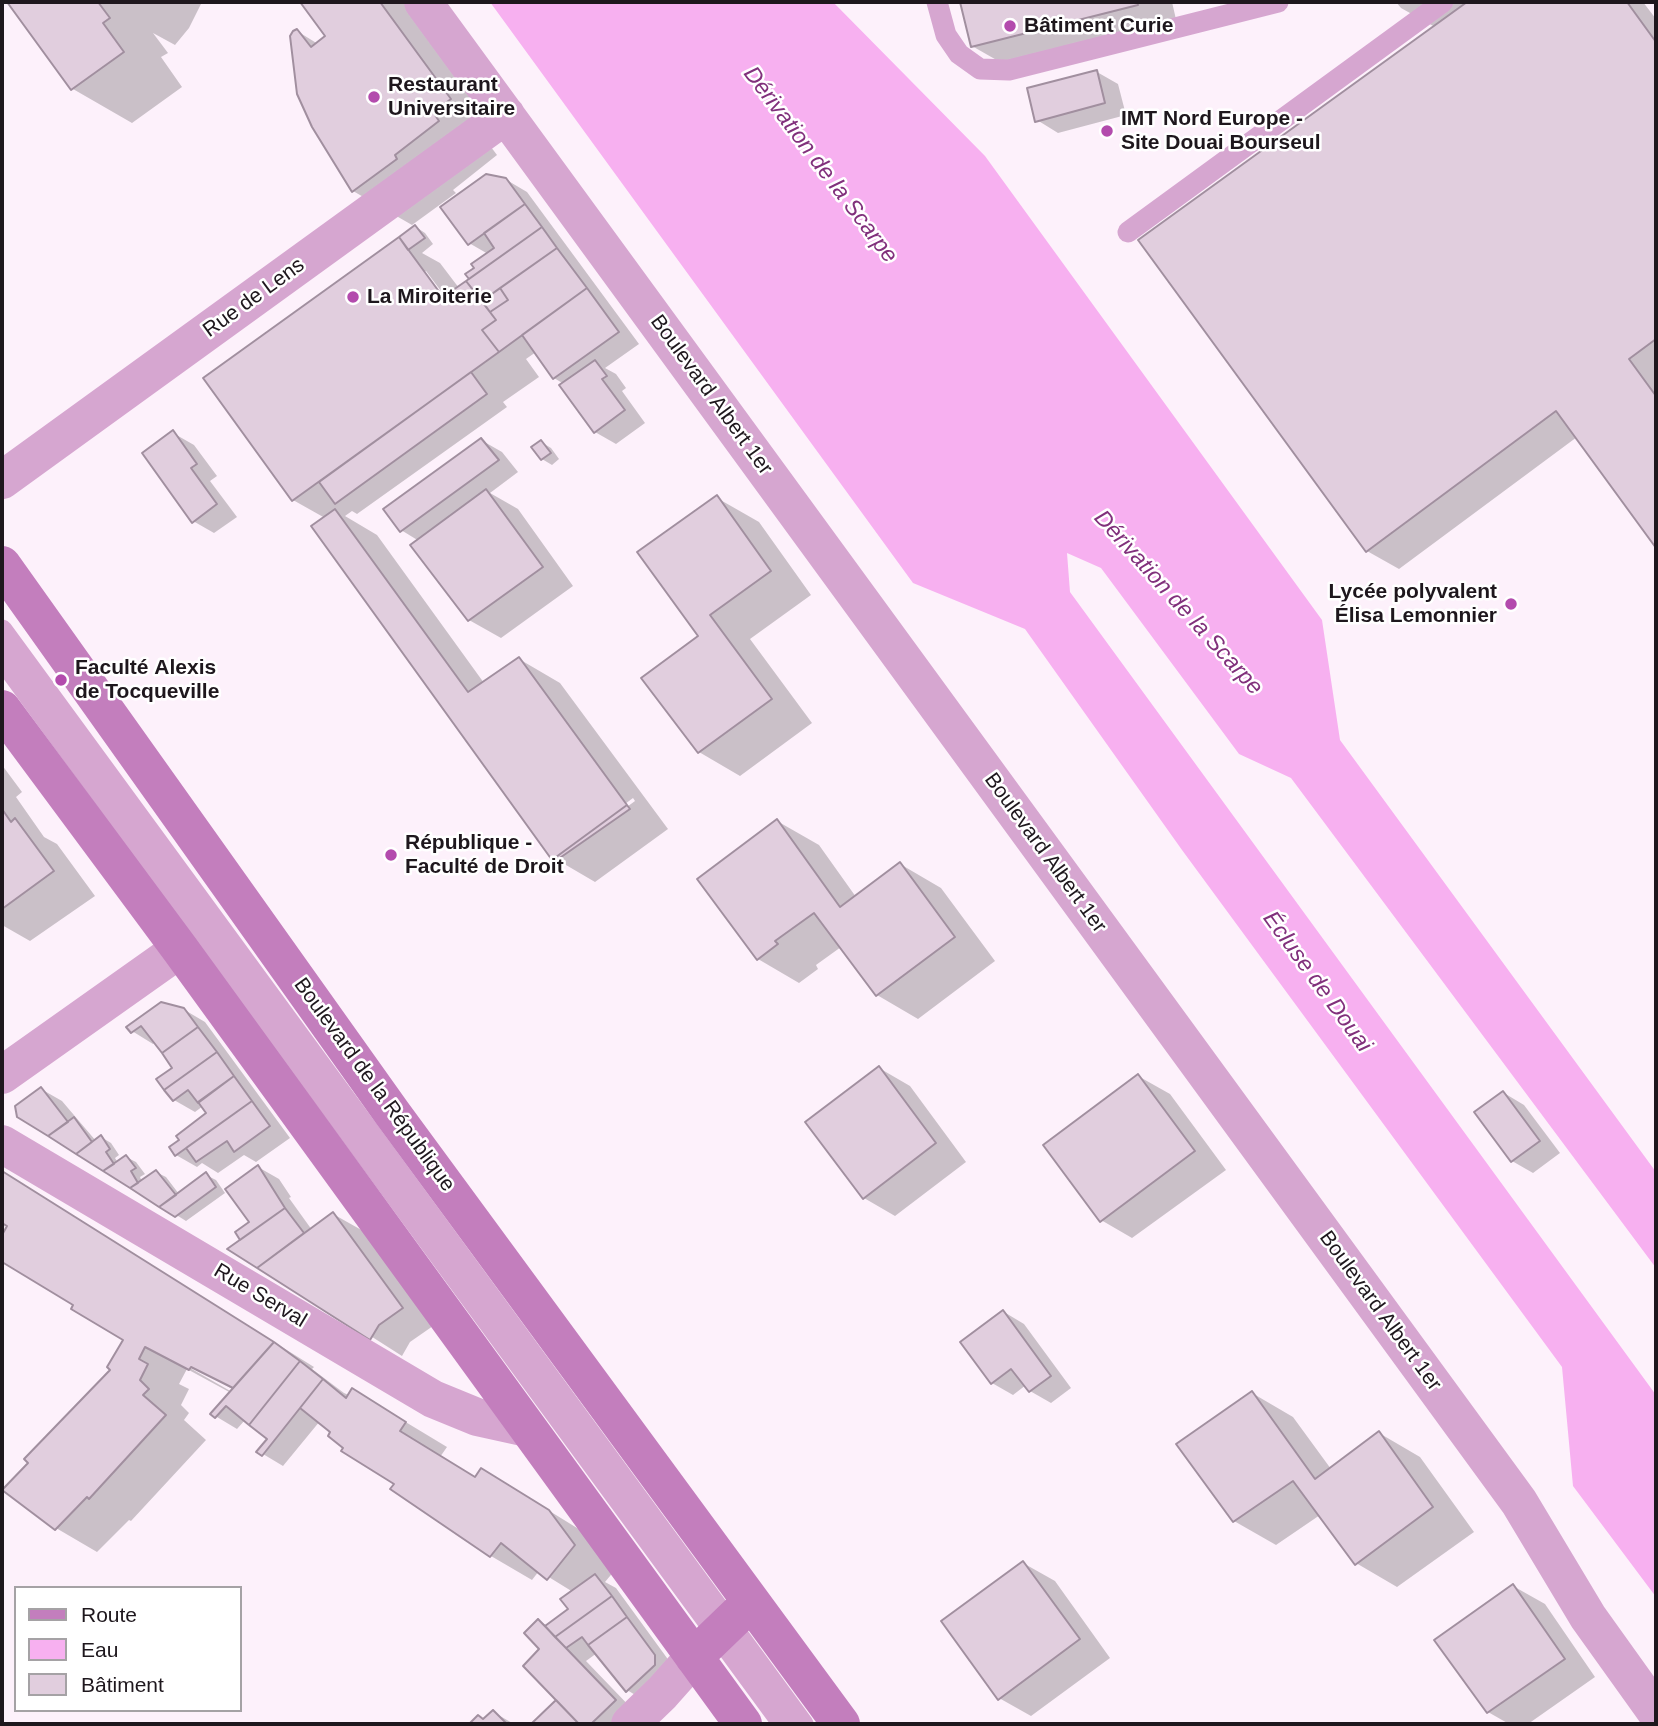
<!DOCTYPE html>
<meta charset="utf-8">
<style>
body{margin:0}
#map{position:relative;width:1658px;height:1726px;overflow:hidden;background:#fdf1fb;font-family:Arial,sans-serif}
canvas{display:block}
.frame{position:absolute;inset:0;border:4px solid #1e171d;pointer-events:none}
.legend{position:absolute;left:14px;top:1586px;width:228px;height:126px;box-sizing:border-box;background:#fff;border:2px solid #a5a2a5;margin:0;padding:9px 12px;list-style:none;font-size:21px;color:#1e171d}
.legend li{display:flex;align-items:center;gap:14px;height:35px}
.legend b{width:35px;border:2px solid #a5a2a5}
</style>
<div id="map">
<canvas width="1658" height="1726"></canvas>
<div class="frame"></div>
<ul class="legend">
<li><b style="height:9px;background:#c37ebd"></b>Route</li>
<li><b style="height:19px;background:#f7b0f0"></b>Eau</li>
<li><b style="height:19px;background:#e1cede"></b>Bâtiment</li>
</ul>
</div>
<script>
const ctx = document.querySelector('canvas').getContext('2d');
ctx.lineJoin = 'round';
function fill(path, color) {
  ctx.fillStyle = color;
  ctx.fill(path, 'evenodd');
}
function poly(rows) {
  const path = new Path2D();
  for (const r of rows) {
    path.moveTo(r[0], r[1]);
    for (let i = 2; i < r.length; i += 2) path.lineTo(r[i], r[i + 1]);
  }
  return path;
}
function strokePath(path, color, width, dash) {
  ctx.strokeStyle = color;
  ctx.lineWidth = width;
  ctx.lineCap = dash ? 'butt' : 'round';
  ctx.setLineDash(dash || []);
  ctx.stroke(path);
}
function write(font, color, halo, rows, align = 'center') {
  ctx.font = font + ' Arial,sans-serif';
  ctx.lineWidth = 5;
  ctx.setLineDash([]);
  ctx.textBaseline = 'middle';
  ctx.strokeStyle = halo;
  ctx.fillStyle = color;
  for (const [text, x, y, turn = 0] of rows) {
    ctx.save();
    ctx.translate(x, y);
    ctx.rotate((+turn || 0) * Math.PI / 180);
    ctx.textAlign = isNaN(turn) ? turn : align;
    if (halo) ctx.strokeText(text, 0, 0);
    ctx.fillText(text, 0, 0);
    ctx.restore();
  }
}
fill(poly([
 [490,2,833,2,985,156,1322,620,1340,740,1656,1172,1656,1268,1291,778,1239,754,1101,568,1067,553,1070,592,1656,1395,1656,1597,1573,1486,1562,1367,1182,850,1025,629,913,583]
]), '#f7b0f0');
fill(poly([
 [9,2,202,2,189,28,175,45,153,33,168,53,161,57,182,87,132,123,73,89],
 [303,2,413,2,509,134,491,147,497,155,453,190,456,193,412,225,353,191,297,31,318,44,328,37],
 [961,2,1172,2,1178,28,1014,70,972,46],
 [1396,2,1643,2,1656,19,1656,545,1577,437,1399,569,1367,551,1435,27,1401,8],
 [1097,72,1118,84,1126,115,1058,133,1037,120],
 [505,179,527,192,639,344,605,368,616,374,626,388,622,391,645,423,616,444,595,432,564,384,554,378,536,352,526,359,539,377,503,402,507,407,357,514,352,511,345,516,377,535,484,683,519,659,560,683,668,829,595,882,554,858,325,518,293,500,416,227,425,233,433,244,422,253,440,263,459,288,472,279,488,254,469,243],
 [426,271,450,303,447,305,423,273],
 [633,798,635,801,563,854,561,852],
 [173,433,194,445,217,476,210,481,237,517,214,533,193,521],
 [481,440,502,452,518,472,490,493,518,509,573,586,501,638,469,620,419,541,401,530],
 [541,442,551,448,559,459,552,465,542,459],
 [717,498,759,522,811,595,750,639,812,723,740,776,699,752,700,636],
 [2,765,22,792,16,797,44,837,57,844,95,896,30,941,2,925],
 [777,821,819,845,856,897,900,864,941,888,995,961,918,1019,877,995,841,947,816,965,818,969,799,983,758,959],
 [183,1009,205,1022,290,1138,256,1162,244,1155,218,1173,202,1163,197,1167,176,1155,209,1114,203,1106,195,1112,174,1100,175,1068,156,1041,153,1044,132,1031,129,1027],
 [879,1068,910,1086,966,1162,895,1216,864,1198],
 [1138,1076,1170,1094,1226,1170,1132,1238,1101,1220],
 [41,1089,62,1101,96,1141,101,1137,111,1143,119,1155,115,1158,118,1163,126,1157,136,1162,145,1174,140,1177,142,1182,156,1172,166,1177,179,1194,206,1175,216,1180,225,1193,186,1221,19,1116],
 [1504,1093,1524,1105,1560,1153,1533,1173,1512,1161],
 [258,1167,279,1179,291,1197,289,1198,312,1230,333,1214,365,1232,433,1326,410,1342,402,1356,261,1266,258,1266,242,1240,251,1222],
 [2,1172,314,1367,312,1369,344,1393,394,1415,447,1447,440,1457,476,1478,522,1494,590,1536,615,1570,605,1582,616,1588,675,1669,647,1702,627,1690,597,1653,586,1661,636,1713,624,1724,533,1724,558,1700,542,1650,539,1621,548,1626,570,1609,573,1592,539,1571,532,1580,491,1556,397,1483,346,1448,333,1431,320,1421,283,1466,263,1454,269,1438,245,1420,237,1429,212,1414,231,1393,187,1369,179,1384,189,1389,181,1405,189,1413,184,1420,206,1440,131,1521,129,1520,97,1552,56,1528,112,1370,125,1339,75,1305,2,1260,5,1255,2,1254,2,1239,9,1227,5,1225,2,1231],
 [184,1361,234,1390,232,1392,183,1364],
 [1004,1312,1024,1324,1071,1388,1051,1403,1030,1391,1026,1385,1013,1395,992,1383],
 [1252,1393,1293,1417,1331,1469,1379,1433,1420,1457,1474,1532,1397,1587,1356,1563,1320,1515,1276,1545,1234,1521],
 [1023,1563,1055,1581,1110,1658,1031,1716,999,1698],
 [1513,1586,1545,1604,1595,1677,1528,1724,1509,1724,1488,1712],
 [493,1712,514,1724,471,1724,479,1718,484,1721]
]), '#0003');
const building = poly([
 [7,2,98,2,110,18,103,23,124,52,71,90,7,2],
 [300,2,380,2,451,99,433,112,439,121,395,155,397,159,352,192,312,127,297,94,290,36,293,31,297,29,311,47,325,36,300,2],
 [960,2,1137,2,1138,5,971,47,960,2],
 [1467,2,1627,2,1656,42,1656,339,1629,359,1656,396,1656,548,1556,411,1366,552,1138,240,1467,2],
 [1097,70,1105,103,1035,122,1027,88,1097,70],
 [486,174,506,178,525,204,468,245,440,207,486,174],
 [525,204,542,227,469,279,465,274,474,268,471,264,494,248,484,233,525,204],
 [415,225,425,238,408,250,399,237,415,225],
 [542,227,557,248,482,301,466,281,542,227],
 [399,237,443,297,466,281,496,320,482,330,499,352,292,501,203,378,399,237],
 [557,248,587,288,499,352,482,330,496,320,490,312,508,300,500,288,557,248],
 [500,288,508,300,490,312,482,301,500,288],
 [587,288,619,332,553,379,522,335,587,288],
 [595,360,607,376,602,379,625,410,594,433,559,385,595,360],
 [471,372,487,394,335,504,319,482,471,372],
 [173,430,197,464,191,468,217,504,192,523,142,453,173,430],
 [481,438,499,460,400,532,383,509,481,438],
 [541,440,551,453,541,460,531,447,541,440],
 [486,489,543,567,468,621,410,545,486,489],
 [717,495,771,571,710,615,772,699,698,753,641,678,698,636,637,552,717,495],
 [335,509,468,692,519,657,627,805,552,860,311,526,335,509],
 [627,805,630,809,554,862,552,860,627,805],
 [2,809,11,822,15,818,54,871,2,909,2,809],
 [777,819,840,907,900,862,955,937,876,996,814,913,775,941,778,944,757,960,697,879,777,819],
 [161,1002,184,1008,198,1027,162,1053,141,1026,131,1033,126,1027,161,1002],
 [198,1027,217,1052,164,1090,156,1079,172,1068,162,1053,198,1027],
 [217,1052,234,1076,198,1103,188,1090,173,1101,164,1090,217,1052],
 [879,1066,936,1143,863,1199,805,1122,879,1066],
 [1138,1074,1195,1151,1100,1222,1043,1145,1138,1074],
 [234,1076,252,1101,175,1156,169,1147,179,1140,176,1136,206,1113,198,1102,234,1076],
 [41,1087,68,1122,48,1136,17,1117,15,1106,41,1087],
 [1503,1091,1540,1141,1511,1162,1474,1112,1503,1091],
 [252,1101,270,1126,234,1152,227,1141,196,1162,186,1148,252,1101],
 [74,1117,92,1142,76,1154,48,1136,74,1117],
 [101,1135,110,1149,106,1152,114,1164,103,1171,76,1154,101,1135],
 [126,1155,136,1168,131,1171,138,1183,130,1188,103,1171,126,1155],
 [258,1165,285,1208,240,1240,235,1232,249,1222,225,1189,258,1165],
 [156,1170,176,1195,159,1207,130,1188,156,1170],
 [2,1171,274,1342,233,1388,191,1367,189,1370,145,1347,139,1359,148,1364,140,1380,149,1389,143,1395,166,1415,89,1499,87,1497,55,1530,2,1490,28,1463,24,1459,110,1370,107,1367,123,1340,71,1309,73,1305,2,1262,2,1235,7,1226,2,1223,2,1171],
 [206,1172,216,1187,175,1217,159,1207,206,1172],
 [285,1208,304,1233,257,1268,227,1249,285,1208],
 [333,1212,403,1308,379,1325,370,1340,257,1268,333,1212],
 [1003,1310,1051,1376,1029,1392,1011,1369,991,1384,960,1342,1003,1310],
 [274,1342,300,1361,249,1425,226,1406,215,1418,210,1414,274,1342],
 [300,1361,323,1379,262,1456,256,1452,267,1439,249,1425,300,1361],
 [323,1379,346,1398,352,1388,406,1422,400,1431,475,1477,481,1468,549,1510,575,1545,547,1580,501,1543,490,1557,390,1489,394,1484,341,1451,343,1448,328,1436,330,1432,300,1408,323,1379],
 [1252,1391,1315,1479,1379,1431,1433,1507,1355,1565,1293,1481,1233,1522,1176,1444,1252,1391],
 [1023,1561,1080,1639,998,1700,941,1621,1023,1561],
 [595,1574,612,1596,555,1637,545,1626,568,1609,560,1599,595,1574],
 [1513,1584,1565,1659,1487,1713,1434,1640,1513,1584],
 [612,1596,627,1617,588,1645,582,1637,566,1648,555,1637,612,1596],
 [627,1617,655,1655,655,1665,626,1692,588,1645,627,1617],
 [538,1619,616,1700,591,1724,579,1724,523,1666,539,1649,524,1633,538,1619],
 [556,1700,579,1724,531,1724,556,1700],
 [493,1710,507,1724,469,1724,478,1715,483,1719,493,1710]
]);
fill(building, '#e1cede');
strokePath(building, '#a18f9f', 2);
strokePath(poly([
 [937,2,946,35,959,54,980,69,1009,70,1278,2],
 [1128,232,1443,2],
 [2,630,803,1724],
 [2,659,783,1724]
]), '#d6a6d0', 21);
strokePath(poly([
 [423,2,1519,1502,1588,1617,1656,1712],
 [2,480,506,115],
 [2,1075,180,949],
 [2,1144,433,1399,477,1417,527,1428],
 [630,1724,662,1693,694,1657]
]), '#d6a6d0', 38);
strokePath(poly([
 [2,565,392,1113,841,1724],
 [2,709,180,949,743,1724],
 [694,1657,751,1602]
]), '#c37ebd', 38);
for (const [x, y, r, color] of [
 [1010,26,7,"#b34bad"],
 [374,97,7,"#b34bad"],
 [1107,131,7,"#b34bad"],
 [353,297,7,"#b34bad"],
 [1511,604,7,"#b34bad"],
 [61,680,7,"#b34bad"],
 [391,855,7,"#b34bad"]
]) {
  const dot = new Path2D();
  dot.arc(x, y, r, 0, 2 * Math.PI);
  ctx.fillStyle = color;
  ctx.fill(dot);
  strokePath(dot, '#fff', 2.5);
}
write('bold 21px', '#1e171d', '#fff', [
 ["Bâtiment Curie",1024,26],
 ["Restaurant",388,85],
 ["Universitaire",388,109],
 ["IMT Nord Europe -",1121,119],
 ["Site Douai Bourseul",1121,143],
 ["La Miroiterie",367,297],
 ["Lycée polyvalent",1497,592,"right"],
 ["Élisa Lemonnier",1497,616,"right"],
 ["Faculté Alexis",75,668],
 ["de Tocqueville",75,692],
 ["République -",405,843],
 ["Faculté de Droit",405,867]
], 'left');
write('21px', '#1e171d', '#fff', [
 ["Rue de Lens",254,298,-36],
 ["Boulevard Albert 1er",711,395,54],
 ["Boulevard Albert 1er",1045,853,54],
 ["Boulevard de la République",374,1085,54],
 ["Rue Serval",260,1296,31],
 ["Boulevard Albert 1er",1380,1311,54]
]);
write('italic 23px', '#81307c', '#fff', [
 ["Dérivation de la Scarpe",820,165,53],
 ["Dérivation de la Scarpe",1178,603,48],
 ["Écluse de Douai",1317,982,54]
]);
</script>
